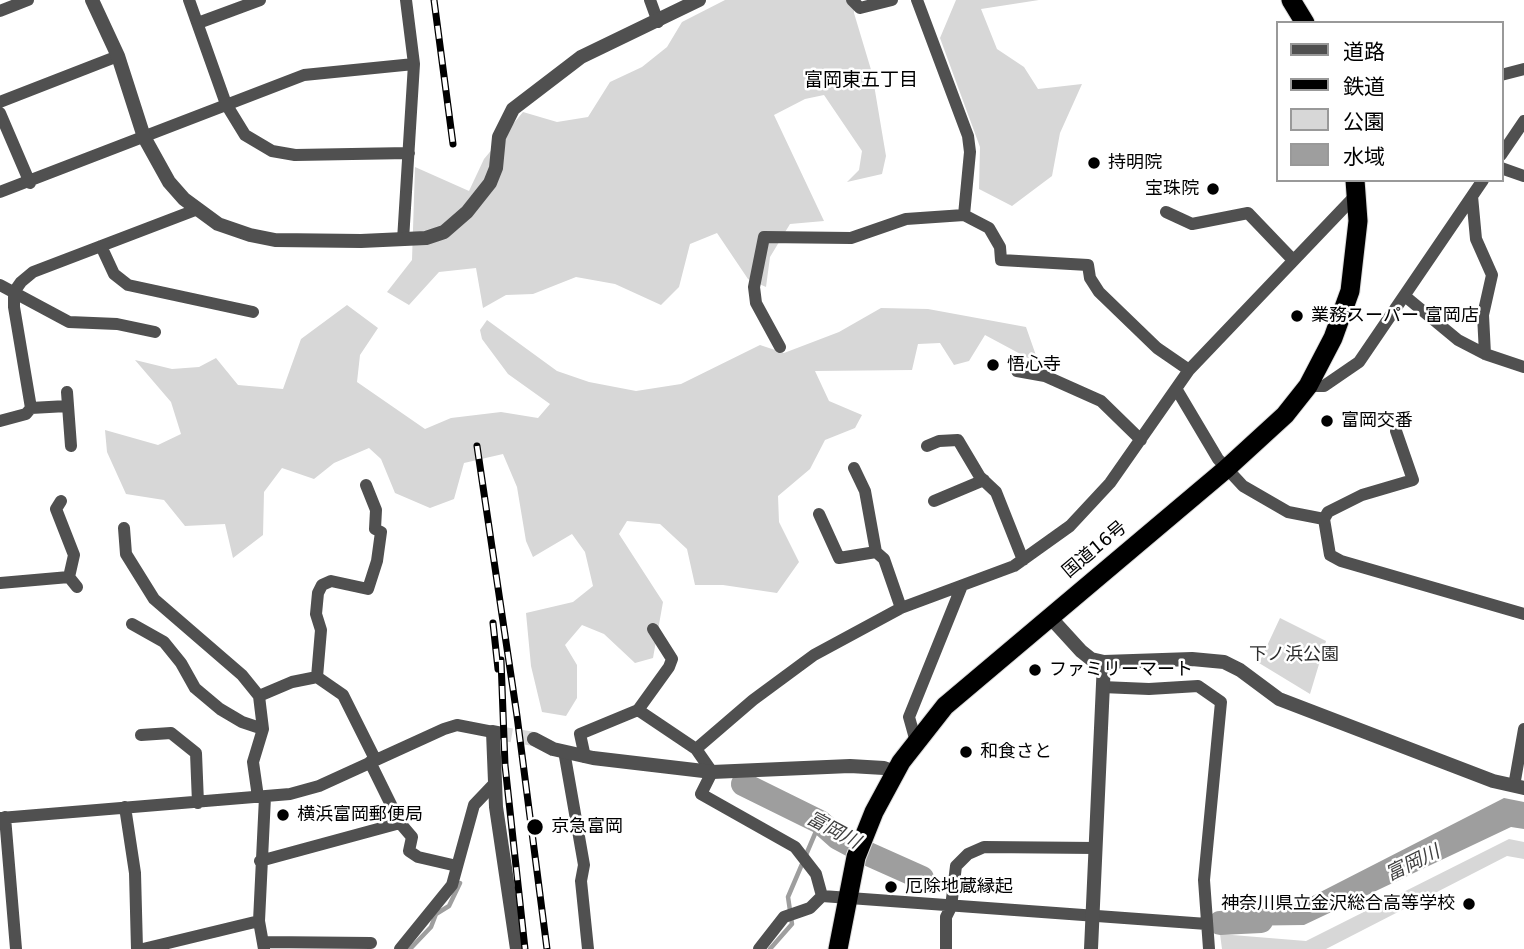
<!DOCTYPE html>
<meta charset="utf-8">
<style>
body{margin:0}
#map{position:relative;width:1524px;height:949px;overflow:hidden;background:#fff;font-family:"DejaVu Sans","Noto Sans JP",sans-serif}
canvas{display:block}
.legend{position:absolute;left:1276px;top:21px;width:228px;height:161px;box-sizing:border-box;background:#fff;border:2px solid #999;margin:0;padding:9px 12px;list-style:none;font-size:21px;color:#000}
.legend li{display:flex;align-items:center;gap:14px;height:35px}
.legend b{width:35px;border:2px solid #999}
</style>
<div id="map">
<canvas width="1524" height="949"></canvas>
<ul class="legend">
<li><b style="height:9px;background:#505050"></b>道路</li>
<li><b style="height:9px;background:#000"></b>鉄道</li>
<li><b style="height:19px;background:#d7d7d7"></b>公園</li>
<li><b style="height:19px;background:#9e9e9e"></b>水域</li>
</ul>
</div>
<script>
const ctx = document.querySelector('canvas').getContext('2d');
ctx.lineJoin = 'round';
function fill(path, color) {
  ctx.fillStyle = color;
  ctx.fill(path, 'evenodd');
}
function poly(rows) {
  const path = new Path2D();
  for (const r of rows) {
    path.moveTo(r[0], r[1]);
    for (let i = 2; i < r.length; i += 2) path.lineTo(r[i], r[i + 1]);
  }
  return path;
}
function strokePath(path, color, width, dash) {
  ctx.strokeStyle = color;
  ctx.lineWidth = width;
  ctx.lineCap = dash ? 'butt' : 'round';
  ctx.setLineDash(dash || []);
  ctx.stroke(path);
}
function write(font, color, halo, rows, align = 'center') {
  ctx.font = font + ' "DejaVu Sans","Noto Sans JP",sans-serif';
  ctx.lineWidth = 5;
  ctx.setLineDash([]);
  ctx.textBaseline = 'middle';
  ctx.strokeStyle = halo;
  ctx.fillStyle = color;
  for (const [text, x, y, turn = 0] of rows) {
    ctx.save();
    ctx.translate(x, y);
    ctx.rotate((+turn || 0) * Math.PI / 180);
    ctx.textAlign = isNaN(turn) ? turn : align;
    if (halo) ctx.strokeText(text, 0, 0);
    ctx.fillText(text, 0, 0);
    ctx.restore();
  }
}
fill(poly([
 [725,0,854,0,854,13,872,73,886,156,882,174,847,182,859,170,862,151,824,95,805,99,774,115,824,221,790,224,770,257,766,287,748,279,717,233,690,244,679,287,661,305,615,284,576,277,533,294,506,295,483,308,476,268,439,272,409,305,387,292,412,260,415,167,469,191,484,159,523,112,557,122,588,117,610,82,642,67,667,47,682,22],
 [956,0,1039,0,981,9,997,49,1024,67,1038,89,1082,84,1060,133,1052,176,1012,206,979,189,980,147,940,38],
 [347,305,378,328,360,355,357,382,425,429,451,418,501,412,538,418,550,404,508,374,482,339,480,330,487,320,557,371,589,382,636,391,681,384,760,345,784,353,839,332,881,308,928,309,1026,327,1039,364,985,335,969,361,954,365,940,343,918,344,912,370,815,371,829,401,862,415,855,428,825,440,810,469,778,496,779,522,799,562,777,593,723,585,695,585,687,549,660,524,627,521,619,534,663,602,653,658,635,663,604,634,582,625,565,645,577,665,577,698,566,716,542,712,531,666,526,613,573,602,593,586,585,552,572,534,533,557,526,541,517,487,503,454,464,463,454,499,430,508,395,493,381,459,369,448,334,463,314,479,282,468,264,492,263,535,233,558,225,524,185,526,164,500,126,494,107,452,105,430,158,445,181,434,171,402,135,360,172,369,199,367,216,358,238,385,283,389,301,339],
 [1280,618,1326,641,1310,694,1259,663],
 [1509,839,1524,842,1524,859,1507,856,1326,949,1222,949,1220,934,1306,941]
]), '#d7d7d7');
fill(poly([
 [1504,798,1524,802,1524,829,1511,827,1304,925,1228,926,1228,912,1295,905]
]), '#9e9e9e');
strokePath(poly([
 [410,949,431,927,436,914,449,906,460,883],
 [770,949,792,924,788,897,820,822]
]), '#9e9e9e', 4.5);
strokePath(poly([
 [743,784,820,822,838,838,866,853,922,878],
 [1220,923,1261,921]
]), '#9e9e9e', 24);
strokePath(poly([
 [498,733,534,739]
]), '#d9d9d9', 14, [14, 7]);
const trunk = poly([
 [1291,0,1305,23],
 [838,949,856,857,874,812,901,762,945,706,1226,469,1285,415,1308,386,1333,338,1350,291,1358,221,1355,180]
]);
strokePath(trunk, '#dbdbdb', 21);
strokePath(poly([
 [189,0,226,104,245,135,272,151,295,155,409,153],
 [650,0,658,22],
 [852,0,860,8,892,0],
 [917,0,968,136,970,152,964,215],
 [0,11,28,0],
 [198,23,260,0],
 [1501,75,1524,69],
 [0,102,118,56],
 [0,113,30,183],
 [1501,155,1524,121],
 [1501,168,1524,176],
 [0,192,304,75,414,64],
 [1472,196,1476,239,1492,275,1483,315,1485,354],
 [1166,212,1192,224,1248,213,1293,260],
 [403,240,414,64,406,0],
 [101,246,114,274,128,285,253,312],
 [0,285,69,322,117,324,155,332],
 [1406,297,1458,340,1485,354,1524,367],
 [780,347,756,303,754,287,764,237,851,238,906,219,964,215,989,228,1000,247,1001,260,1088,265,1090,278,1099,292,1157,348,1189,370],
 [1017,371,1045,376,1101,401,1141,440],
 [1308,386,1324,386,1359,362,1483,180],
 [1177,390,1218,459,1243,486,1288,512,1324,519,1330,555,1341,561,1524,614],
 [67,392,71,446],
 [31,408,67,406],
 [0,421,26,414,31,408,14,307,14,292,21,282,33,272,198,209],
 [927,446,939,441,958,440,980,477,996,492,1023,560],
 [854,468,865,491,876,552],
 [61,501,56,509,74,555,69,577],
 [934,501,984,480],
 [819,514,839,558,876,552,884,559,901,608],
 [1324,519,1328,512,1362,495,1413,480,1396,431],
 [124,528,126,554,154,599,242,675,259,696,263,729,253,762,258,797],
 [0,583,69,577,77,587],
 [132,624,164,642,181,663,195,688,220,709,242,722,263,729],
 [317,677,321,630,316,614,318,593,322,585,331,581,368,589,377,561,381,532,375,529,376,510,366,485],
 [1102,687,1149,689,1198,686,1221,702,1204,880,1209,949],
 [259,696,292,682,317,677,343,695,375,759],
 [638,710,696,749,712,772,701,794,795,847,816,874,822,896,1207,924],
 [141,735,171,733,196,753,198,803],
 [916,742,909,717,961,588],
 [696,749,753,700,814,655,901,608,1014,566,1070,526,1110,483,1189,370,1358,193],
 [564,751,584,865,581,881,588,949],
 [585,757,580,734,638,710,669,667,672,659,653,629],
 [370,762,400,823],
 [1514,786,1524,729],
 [125,807,135,873,137,949],
 [5,817,16,949],
 [0,818,290,794,319,786,444,729,457,725,493,732],
 [260,861,400,823,412,837,409,851,418,857,457,866],
 [263,942,371,943],
 [143,949,259,921],
 [264,949,259,921,265,797],
 [400,949,452,885,474,805,494,784],
 [759,949,784,917,810,908,822,896],
 [946,949,946,917,951,907,956,866,968,854,984,847,1096,848]
]), '#505050', 12);
strokePath(poly([
 [92,0,118,56,144,137,169,182,184,199,218,224,250,235,275,240,361,241,426,238,444,232,467,212,490,183,496,168,499,137,513,109,581,57,699,0],
 [1049,616,1081,651,1091,659,1104,662,1192,659,1224,662,1240,670,1279,699,1493,781,1524,788],
 [498,733,493,732,496,807,517,949],
 [534,739,553,749,593,758,712,772,850,766,884,768,895,772],
 [1091,949,1104,662]
]), '#505050', 14);
strokePath(trunk, '#000', 19);
const rail = poly([
 [434,0,453,144],
 [477,446,517,716,547,949],
 [493,623,498,669],
 [501,660,505,765,525,949]
]);
strokePath(rail, '#000', 7);
strokePath(rail, '#fff', 4.5, [13]);
for (const [x, y, r, color] of [
 [1094,163,7,"#000"],
 [1213,189,7,"#000"],
 [1297,316,7,"#000"],
 [993,365,7,"#000"],
 [1327,421,7,"#000"],
 [1035,670,7,"#000"],
 [966,752,7,"#000"],
 [283,815,7,"#000"],
 [535,827,9,"#000"],
 [891,887,7,"#000"],
 [1469,904,7,"#000"]
]) {
  const dot = new Path2D();
  dot.arc(x, y, r, 0, 2 * Math.PI);
  ctx.fillStyle = color;
  ctx.fill(dot);
  strokePath(dot, '#fff', 2.5);
}
write('18px', '#000', '#fff', [
 ["持明院",1108,163],
 ["宝珠院",1199,189,"right"],
 ["業務スーパー 富岡店",1311,316],
 ["悟心寺",1007,365],
 ["富岡交番",1341,421],
 ["ファミリーマート",1049,670],
 ["和食さと",980,752],
 ["横浜富岡郵便局",297,815],
 ["京急富岡",551,827],
 ["厄除地蔵縁起",905,887],
 ["神奈川県立金沢総合高等学校",1455,904,"right"]
], 'left');
write('18px', '#000', '#fff', [
 ["国道16号",1095,550,-40]
]);
write('18px', '#2e2e2e', '#fff', [
 ["下ノ浜公園",1294,655]
]);
write('19px', '#000', '#fff', [
 ["富岡東五丁目",861,81]
]);
write('italic 19px', '#3f3f3f', '#fff', [
 ["富岡川",833,831,28],
 ["富岡川",1413,864,-26]
]);
</script>
